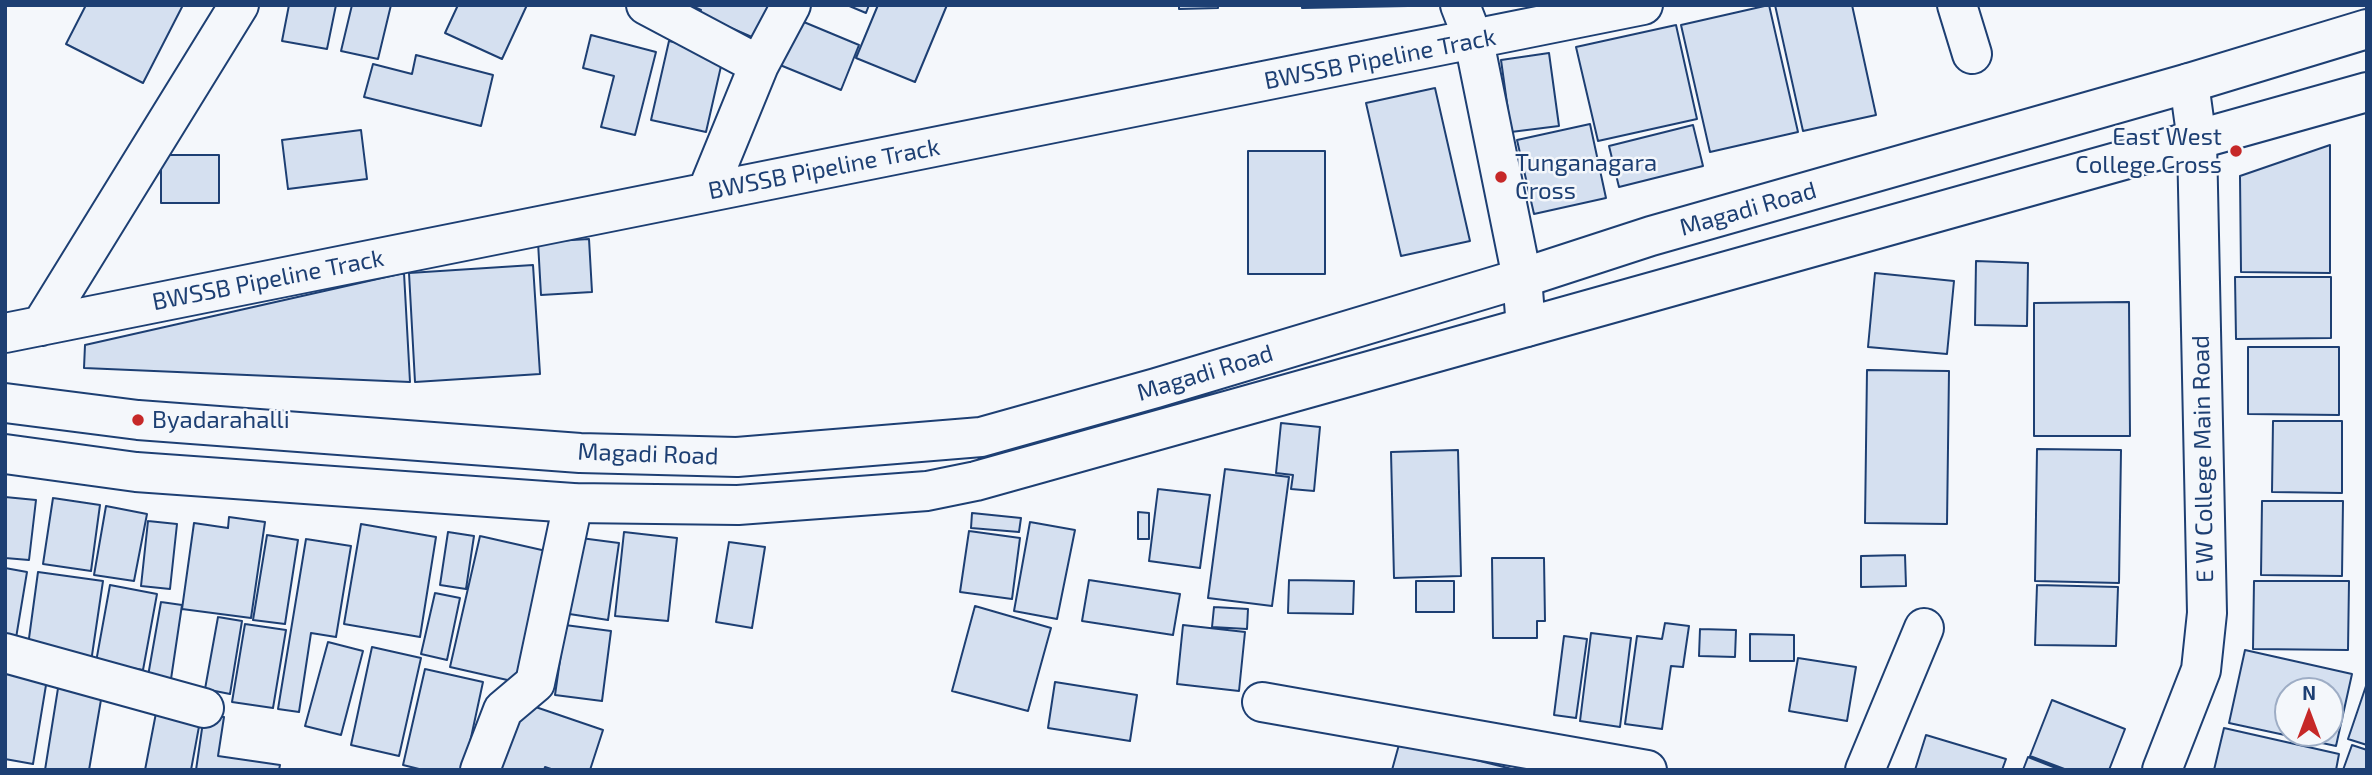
<!DOCTYPE html>
<style>
body{margin:0}
#map{position:relative;width:2372px;height:775px;overflow:hidden;background:#f4f7fb;font-family:"Exo 2",sans-serif}
canvas{display:block}
.frame{position:absolute;inset:0;border:7px solid #1d3f73;pointer-events:none}
.north{position:absolute;left:2274px;top:677px;width:70px;height:70px;box-sizing:border-box;background:#f4f7fb;border:2px solid #9eadc5;border-radius:50%;rotate:0deg;font-size:19px;font-weight:700;line-height:28px;text-align:center;color:#1d3f73}
.north::after{content:'';display:block;margin:auto;width:24px;height:32px;background:#c62828;clip-path:polygon(50% 0,100% 100%,50% 72%,0 100%)}
</style>
<div id="map">
<canvas width="2372" height="775"></canvas>
<div class="frame"></div>
<div class="north">N</div>
</div>
<script>
const ctx = document.querySelector('canvas').getContext('2d');
ctx.lineJoin = 'round';
function fill(path, color) {
  ctx.fillStyle = color;
  ctx.fill(path, 'evenodd');
}
function poly(rows) {
  const path = new Path2D();
  for (const r of rows) {
    path.moveTo(r[0], r[1]);
    for (let i = 2; i < r.length; i += 2) path.lineTo(r[i], r[i + 1]);
  }
  return path;
}
function strokePath(path, color, width, dash) {
  ctx.strokeStyle = color;
  ctx.lineWidth = width;
  ctx.lineCap = dash ? 'butt' : 'round';
  ctx.setLineDash(dash || []);
  ctx.stroke(path);
}
function write(font, color, halo, rows, align = 'center') {
  ctx.font = font + ' "Exo 2",sans-serif';
  ctx.lineWidth = 5;
  ctx.setLineDash([]);
  ctx.textBaseline = 'middle';
  ctx.strokeStyle = halo;
  ctx.fillStyle = color;
  for (const [text, x, y, turn = 0] of rows) {
    ctx.save();
    ctx.translate(x, y);
    ctx.rotate((+turn || 0) * Math.PI / 180);
    ctx.textAlign = isNaN(turn) ? turn : align;
    if (halo) ctx.strokeText(text, 0, 0);
    ctx.fillText(text, 0, 0);
    ctx.restore();
  }
}
const building = poly([
 [86,5,183,5,143,83,66,44,86,5],
 [289,5,336,5,327,49,282,41,289,5],
 [352,5,391,5,378,59,341,51,352,5],
 [458,5,527,5,502,59,445,33,458,5],
 [690,5,777,5,761,41,699,14,701,10,690,5],
 [847,5,869,5,866,13,847,5],
 [878,5,947,5,915,82,856,58,878,5],
 [1179,5,1218,5,1218,8,1179,9,1179,5],
 [1302,5,1408,5,1408,6,1302,8,1302,5],
 [1769,5,1798,132,1710,152,1681,25,1769,5],
 [1775,5,1852,5,1876,115,1803,131,1775,5],
 [799,20,859,45,841,90,780,65,799,20],
 [1676,25,1697,119,1598,141,1576,47,1676,25],
 [591,35,656,52,635,135,601,127,614,76,583,68,591,35],
 [669,41,724,53,706,132,651,120,669,41],
 [1549,53,1559,126,1511,132,1501,60,1549,53],
 [416,55,493,75,481,126,364,97,373,64,412,74,416,55],
 [1435,88,1470,241,1401,256,1366,103,1435,88],
 [1590,124,1606,198,1534,214,1517,140,1590,124],
 [1693,125,1703,166,1619,187,1609,146,1693,125],
 [361,130,367,179,288,189,282,140,361,130],
 [2330,145,2330,273,2241,272,2240,176,2330,145],
 [1248,151,1325,151,1325,274,1248,274,1248,151],
 [161,155,219,155,219,203,161,203,161,155],
 [589,239,592,292,541,295,538,242,589,239],
 [1976,261,2028,263,2027,326,1975,325,1976,261],
 [533,265,540,374,415,382,409,273,533,265],
 [404,273,410,382,84,368,85,345,404,273],
 [1875,273,1954,281,1947,354,1868,347,1875,273],
 [2235,277,2331,277,2331,338,2236,339,2235,277],
 [2129,302,2130,436,2034,436,2034,303,2129,302],
 [2248,347,2339,347,2339,415,2248,414,2248,347],
 [1867,370,1949,371,1947,524,1865,523,1867,370],
 [2273,421,2342,421,2342,493,2272,492,2273,421],
 [1281,423,1320,427,1314,491,1291,489,1293,475,1276,473,1281,423],
 [2037,449,2121,450,2119,583,2035,581,2037,449],
 [1458,450,1461,576,1394,578,1391,452,1458,450],
 [1225,469,1289,477,1272,606,1208,598,1225,469],
 [1158,489,1210,495,1200,568,1149,561,1158,489],
 [5,497,36,500,29,560,5,558,5,497],
 [53,498,100,505,91,571,43,564,53,498],
 [2262,501,2343,501,2342,576,2261,575,2262,501],
 [106,506,147,514,134,581,94,575,106,506],
 [1138,512,1149,513,1149,539,1138,539,1138,512],
 [972,513,1021,518,1019,532,971,528,972,513],
 [229,517,265,522,251,618,182,609,194,523,228,528,229,517],
 [148,521,177,524,170,589,141,586,148,521],
 [1030,522,1075,530,1057,619,1014,611,1030,522],
 [361,524,436,537,420,637,344,624,361,524],
 [969,531,1020,538,1012,599,960,592,969,531],
 [448,532,474,536,466,589,440,585,448,532],
 [624,532,677,538,668,621,615,616,624,532],
 [267,535,298,540,285,624,253,620,267,535],
 [480,536,555,553,525,684,450,667,480,536],
 [573,537,619,543,608,620,563,613,573,537],
 [306,539,351,546,336,637,311,633,299,712,278,709,306,539],
 [729,542,765,547,752,628,716,622,729,542],
 [1905,555,1906,586,1861,587,1861,556,1905,555],
 [1492,558,1544,558,1545,621,1537,621,1537,638,1493,638,1492,558],
 [5,568,27,572,14,650,5,648,5,568],
 [38,572,103,581,91,662,27,653,38,572],
 [1089,580,1180,594,1173,635,1082,621,1089,580],
 [1289,580,1354,581,1353,614,1288,613,1289,580],
 [1416,581,1454,581,1454,612,1416,612,1416,581],
 [2254,581,2349,581,2348,650,2253,649,2254,581],
 [110,585,157,594,143,670,96,662,110,585],
 [2037,585,2118,587,2116,646,2035,645,2037,585],
 [435,593,460,598,447,660,421,654,435,593],
 [161,602,182,605,171,679,148,676,161,602],
 [975,606,1051,628,1028,711,952,691,975,606],
 [1214,607,1248,609,1247,629,1212,627,1214,607],
 [218,617,242,621,230,694,205,689,218,617],
 [1665,623,1689,626,1683,667,1671,666,1662,729,1625,724,1637,636,1662,639,1665,623],
 [245,624,286,630,273,708,232,702,245,624],
 [565,625,611,631,602,701,555,695,565,625],
 [1183,625,1245,632,1239,691,1177,684,1183,625],
 [1700,629,1736,630,1735,657,1699,656,1700,629],
 [1591,633,1631,638,1620,727,1580,721,1591,633],
 [1750,634,1794,635,1794,661,1750,661,1750,634],
 [1564,636,1587,639,1576,718,1554,715,1564,636],
 [328,642,363,651,341,735,305,726,328,642],
 [372,647,421,658,399,756,351,745,372,647],
 [2245,650,2352,674,2336,746,2229,723,2245,650],
 [2288,691,2330,691,2330,733,2288,733,2288,691],
 [1798,658,1856,667,1847,721,1789,711,1798,658],
 [425,669,483,682,464,770,423,770,403,765,425,669],
 [5,672,47,679,33,764,5,759,5,672],
 [59,682,103,688,89,770,45,770,59,682],
 [1055,682,1137,695,1130,741,1048,728,1055,682],
 [2366,686,2367,686,2367,745,2348,739,2366,686],
 [2052,700,2125,729,2109,770,2067,770,2030,756,2052,700],
 [521,702,603,730,590,770,554,770,545,767,544,770,498,770,521,702],
 [156,713,200,721,191,770,145,770,156,713],
 [204,715,224,717,218,756,280,765,279,770,196,770,204,715],
 [2224,728,2339,754,2336,770,2214,770,2224,728],
 [1926,735,2006,759,2002,770,1915,770,1926,735],
 [1400,741,1516,770,1392,770,1400,741],
 [2352,745,2367,750,2367,770,2343,770,2352,745],
 [2028,757,2061,770,2023,770,2028,757]
]);
fill(building, '#d5e0f0');
strokePath(building, '#1d3f73', 2);
const minor = poly([
 [646,5,759,65,707,192],
 [1460,5,1474,41,1522,278,1526,327],
 [1957,5,1972,54],
 [759,65,791,5],
 [41,326,239,5],
 [5,333,1643,5],
 [5,653,204,708],
 [1262,702,1647,770],
 [480,770,503,710,535,683,573,503],
 [1865,770,1924,628],
 [2162,770,2201,670,2207,613,2197,141,2189,83]
]);
const major = poly([
 [5,403,138,420,580,453,737,457,981,437,1156,388,1522,278,1651,236,2189,83,2367,29],
 [5,454,136,472,573,503,738,505,927,491,976,481,2367,92]
]);
strokePath(minor, '#1d3f73', 42);
strokePath(major, '#1d3f73', 42);
strokePath(minor, '#f4f7fb', 38);
strokePath(major, '#f4f7fb', 38);
for (const [x, y, r, color] of [
 [2236,151,7,"#c62828"],
 [1501,177,7,"#c62828"],
 [138,420,7,"#c62828"]
]) {
  const dot = new Path2D();
  dot.arc(x, y, r, 0, 2 * Math.PI);
  ctx.fillStyle = color;
  ctx.fill(dot);
  strokePath(dot, '#f4f7fb', 2.5);
}
write('24px', '#1d3f73', '#f4f7fb', [
 ["BWSSB Pipeline Track",1380,59,-11],
 ["BWSSB Pipeline Track",824,169,-11],
 ["Magadi Road",1748,209,-16],
 ["BWSSB Pipeline Track",268,280,-11],
 ["Magadi Road",1205,373,-17],
 ["Magadi Road",648,454,2],
 ["E W College Main Road",2203,459,-91]
]);
write('24px', '#1d3f73', '#f4f7fb', [
 ["East West",2222,137,"right"],
 ["College Cross",2222,165,"right"],
 ["Tunganagara",1515,163],
 ["Cross",1515,191],
 ["Byadarahalli",152,420]
], 'left');
</script>
